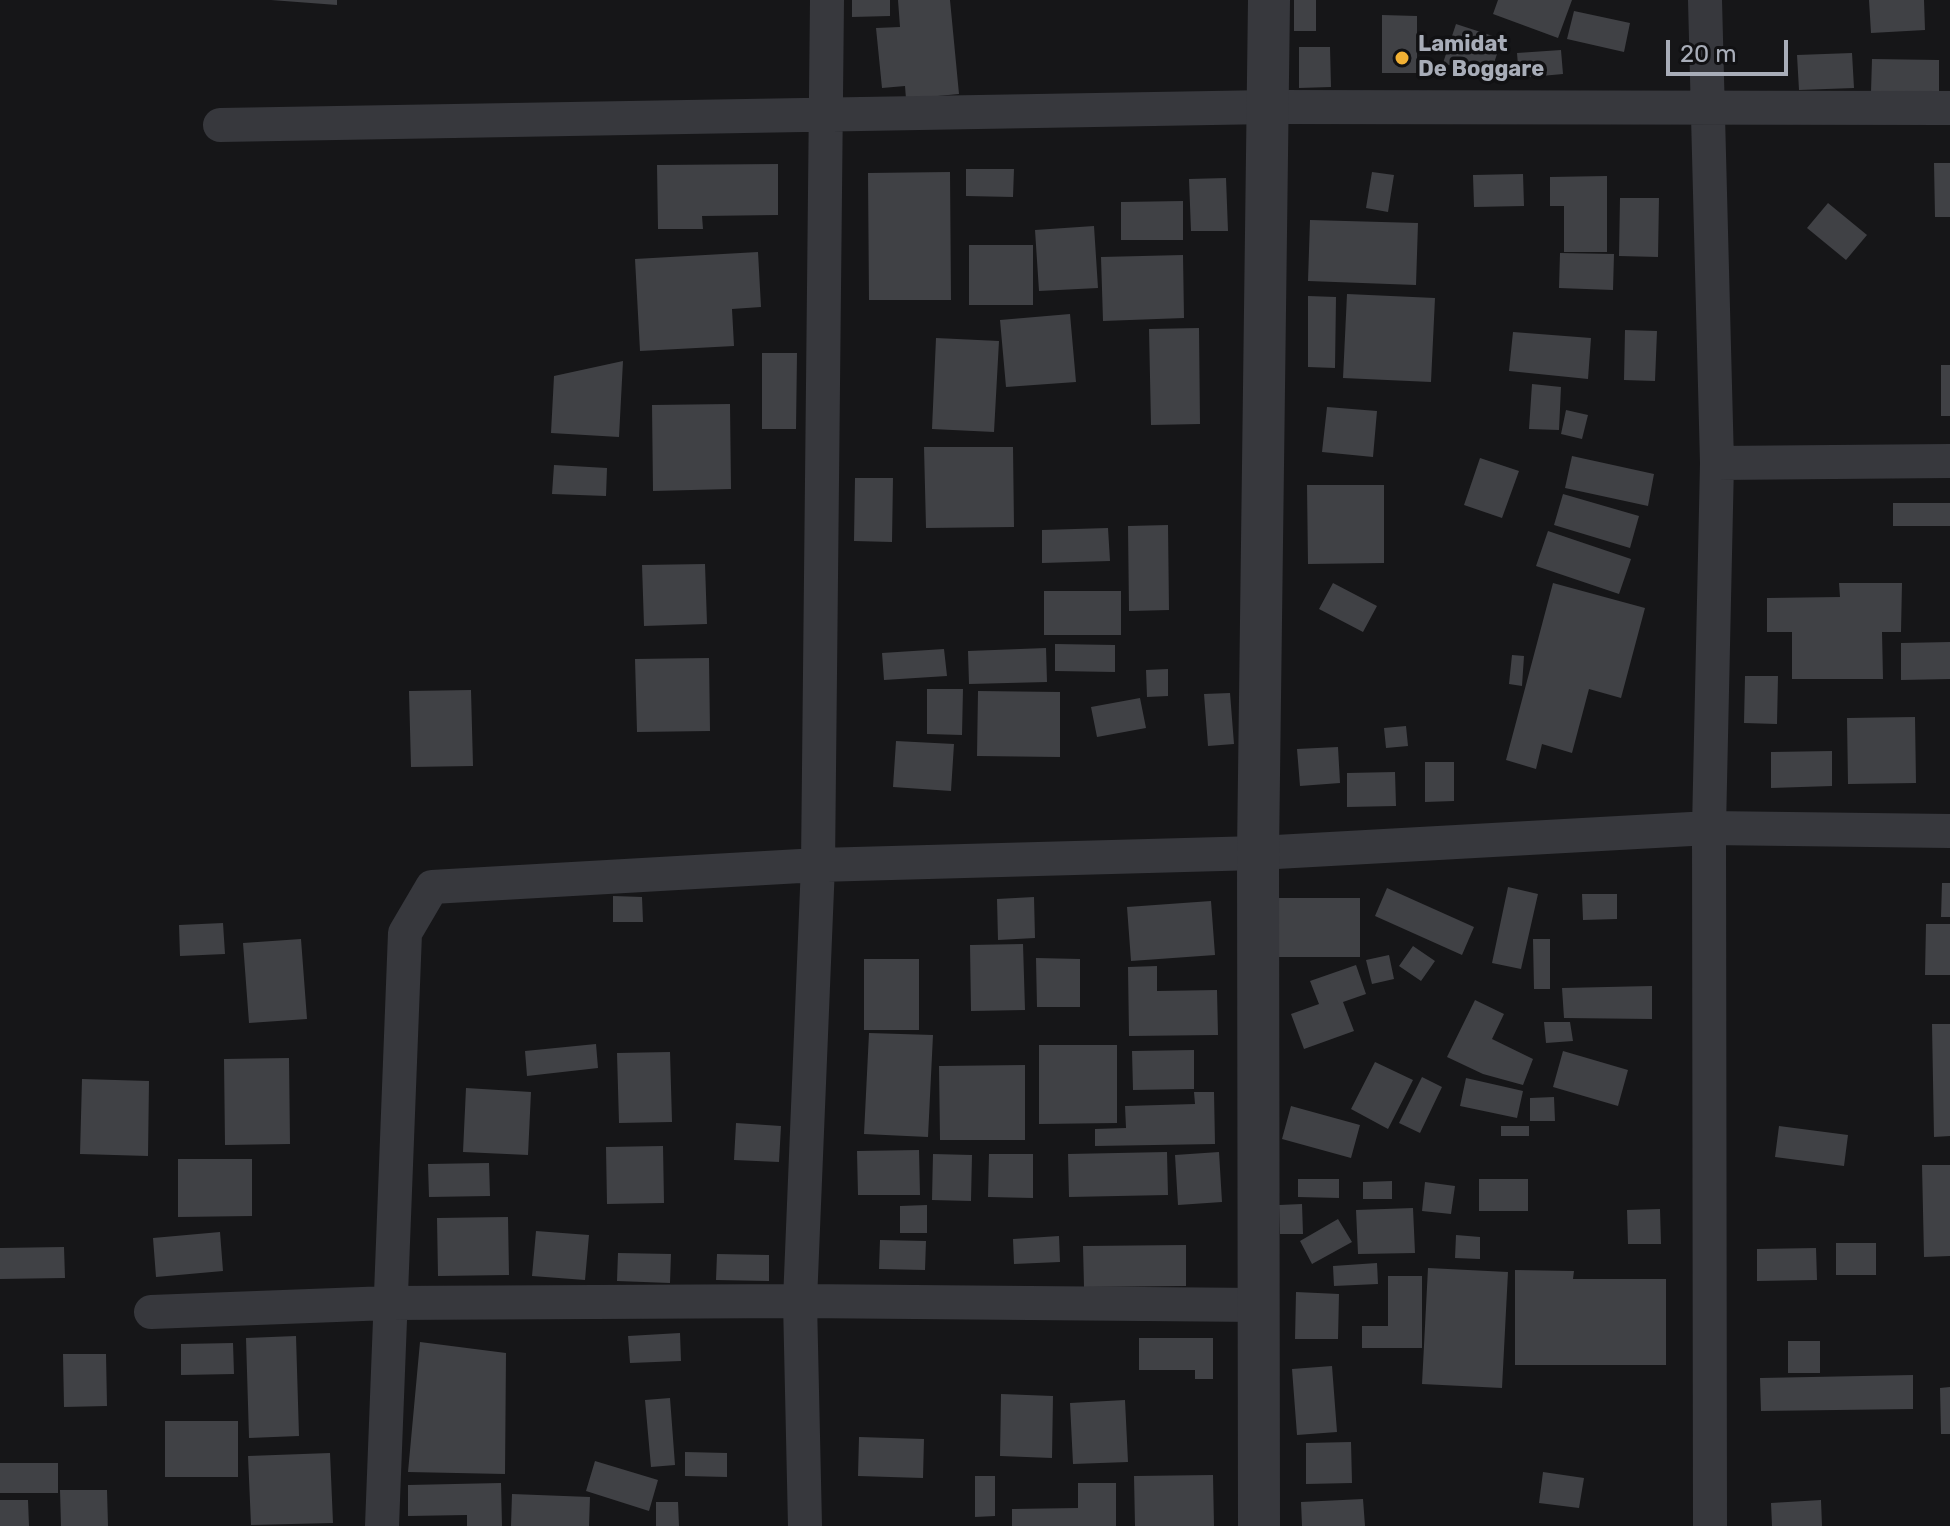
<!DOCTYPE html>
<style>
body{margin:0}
#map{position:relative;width:1950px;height:1526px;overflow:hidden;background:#161618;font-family:Rubik,sans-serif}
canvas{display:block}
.scale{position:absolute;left:1666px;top:40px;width:122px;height:36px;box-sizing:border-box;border:4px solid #a8adb8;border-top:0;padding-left:10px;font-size:24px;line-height:28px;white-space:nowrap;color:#a8adb8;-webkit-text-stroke:6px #111113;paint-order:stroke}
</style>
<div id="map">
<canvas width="1950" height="1526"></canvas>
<div class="scale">20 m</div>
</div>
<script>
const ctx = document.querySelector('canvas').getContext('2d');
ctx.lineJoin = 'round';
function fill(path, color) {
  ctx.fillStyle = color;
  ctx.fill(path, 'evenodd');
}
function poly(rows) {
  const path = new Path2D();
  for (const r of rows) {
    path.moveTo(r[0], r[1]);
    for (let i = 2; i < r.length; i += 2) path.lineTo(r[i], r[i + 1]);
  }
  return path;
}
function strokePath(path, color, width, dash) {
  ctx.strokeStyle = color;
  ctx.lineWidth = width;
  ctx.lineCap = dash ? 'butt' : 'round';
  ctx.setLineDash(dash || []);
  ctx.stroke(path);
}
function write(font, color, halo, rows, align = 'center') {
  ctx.font = font + ' Rubik,sans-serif';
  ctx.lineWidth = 7;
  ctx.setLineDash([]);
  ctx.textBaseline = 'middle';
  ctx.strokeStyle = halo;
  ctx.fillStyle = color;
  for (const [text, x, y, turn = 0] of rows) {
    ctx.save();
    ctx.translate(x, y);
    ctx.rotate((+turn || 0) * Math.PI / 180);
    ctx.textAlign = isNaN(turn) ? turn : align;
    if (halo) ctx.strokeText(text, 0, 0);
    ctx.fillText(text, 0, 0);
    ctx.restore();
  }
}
fill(poly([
 [271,0,337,0,337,5],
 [852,0,890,0,890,16,852,17],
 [898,0,950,0,959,94,906,99,905,86,882,88,876,28,900,27],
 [1294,0,1316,0,1316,31,1294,31],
 [1498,0,1572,0,1558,38,1493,14],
 [1869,0,1924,0,1925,30,1871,33],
 [1574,11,1630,23,1624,52,1567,39],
 [1382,15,1417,16,1417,73,1382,73],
 [1456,24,1502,39,1489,78,1443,63],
 [1299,47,1330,47,1331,87,1299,88],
 [1561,50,1563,74,1519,78,1517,53],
 [1852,53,1854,88,1799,90,1797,55],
 [1872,59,1939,60,1939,93,1871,92],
 [1934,163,1950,163,1950,217,1935,217],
 [778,164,778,215,702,216,703,229,658,229,657,165],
 [966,169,1014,169,1013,197,966,196],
 [950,172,951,300,869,300,868,173],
 [1372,172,1394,175,1388,212,1366,208],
 [1523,174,1524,206,1474,207,1473,175],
 [1607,176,1607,252,1564,252,1564,206,1550,206,1550,177],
 [1226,178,1228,231,1191,231,1189,179],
 [1620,198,1659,198,1658,257,1619,256],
 [1183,201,1183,240,1121,240,1121,202],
 [1828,203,1867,235,1846,260,1807,228],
 [1310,220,1418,223,1416,285,1308,281],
 [1094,226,1098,288,1039,291,1035,230],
 [969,245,1033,245,1033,305,969,305],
 [758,252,761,307,732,309,734,346,640,351,635,259],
 [1560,253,1614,254,1613,290,1559,288],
 [1183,255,1184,318,1103,321,1101,257],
 [1347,294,1435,298,1431,382,1343,378],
 [1308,296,1336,297,1335,368,1308,367],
 [1070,314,1076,382,1006,387,1000,320],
 [1199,328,1200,424,1151,425,1149,329],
 [1625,330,1657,331,1655,381,1624,380],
 [1513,332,1591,338,1588,379,1509,371],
 [936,338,999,341,994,432,932,429],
 [762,353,797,353,796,429,762,429],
 [623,361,619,437,551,433,554,376],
 [1941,365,1950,365,1950,416,1941,416],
 [1532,384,1561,387,1559,430,1529,429],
 [730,404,731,489,653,491,652,405],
 [1327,407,1377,411,1373,457,1322,452],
 [1566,410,1588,415,1582,439,1561,434],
 [924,447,1013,447,1014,527,926,528],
 [1572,456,1654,474,1648,506,1565,488],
 [1480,458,1519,471,1502,518,1464,505],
 [554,465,607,468,606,496,552,494],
 [855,478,893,478,892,542,854,541],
 [1307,485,1384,485,1384,563,1308,564],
 [1563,494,1639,516,1630,548,1554,525],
 [1893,503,1950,503,1950,526,1893,526],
 [1168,525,1169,610,1129,611,1128,526],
 [1108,528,1110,561,1042,563,1042,530],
 [1548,531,1631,559,1619,594,1536,566],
 [705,564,707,624,644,626,642,565],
 [1333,583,1377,606,1363,632,1319,609],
 [1553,583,1645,608,1621,698,1589,689,1572,753,1542,744,1536,769,1506,760],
 [1839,583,1902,583,1901,632,1882,632,1883,679,1792,679,1792,632,1767,632,1767,598,1840,597],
 [1044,591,1121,591,1121,635,1044,635],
 [1950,642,1950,679,1901,680,1901,643],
 [1055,644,1115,645,1115,672,1055,671],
 [1046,648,1047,682,969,684,968,651],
 [944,649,947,676,884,680,882,653],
 [1512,655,1524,656,1522,686,1509,684],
 [709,658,710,731,637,732,635,659],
 [1168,669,1168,696,1147,697,1146,670],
 [1745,676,1778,676,1777,724,1744,723],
 [927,689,963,689,962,735,927,734],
 [471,690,473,766,411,767,409,691],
 [978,691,1060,692,1060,757,977,756],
 [1230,693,1234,744,1208,746,1204,694],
 [1140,698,1146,728,1097,737,1091,707],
 [1915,717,1916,783,1848,784,1847,718],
 [1406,726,1408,746,1386,748,1384,728],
 [896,741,954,744,951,791,893,787],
 [1338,747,1340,783,1300,786,1297,749],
 [1832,751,1832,786,1771,788,1771,752],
 [1425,762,1454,762,1454,801,1425,802],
 [1395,772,1396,806,1347,807,1347,773],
 [1942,883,1950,883,1950,917,1941,917],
 [1508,887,1538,894,1521,969,1492,963],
 [1387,888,1474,927,1462,955,1375,916],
 [1582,894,1617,894,1617,919,1583,920],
 [613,896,642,897,643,922,613,922],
 [1034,897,1035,938,998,940,997,899],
 [1278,898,1360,898,1360,957,1278,957],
 [1211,901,1215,955,1131,961,1127,907],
 [223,923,225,954,180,956,179,925],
 [1926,924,1950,924,1950,975,1925,975],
 [301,939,307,1019,249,1023,243,943],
 [1533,939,1550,939,1550,989,1534,989],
 [1023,944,1025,1010,971,1011,970,945],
 [1413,946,1435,961,1421,981,1399,966],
 [1389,955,1394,979,1372,984,1366,960],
 [1036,958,1080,959,1080,1007,1037,1007],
 [864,959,919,959,919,1030,864,1030],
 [1356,965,1366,994,1343,1002,1354,1031,1304,1049,1291,1014,1319,1004,1310,981],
 [1157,966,1157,991,1217,990,1218,1035,1129,1036,1128,967],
 [1652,986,1652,1019,1564,1018,1562,988],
 [1475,1000,1504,1014,1492,1039,1533,1059,1523,1085,1483,1074,1447,1057],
 [1544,1022,1570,1022,1573,1041,1546,1043],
 [1932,1024,1950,1024,1950,1136,1934,1137],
 [869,1033,933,1035,928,1137,864,1134],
 [596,1044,598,1068,527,1076,525,1051],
 [1039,1045,1117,1045,1117,1123,1039,1124],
 [1194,1050,1194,1089,1133,1090,1132,1051],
 [1563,1051,1628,1070,1618,1106,1553,1087],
 [670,1052,672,1122,619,1123,617,1053],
 [289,1058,290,1144,225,1145,224,1059],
 [1375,1062,1413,1080,1388,1129,1351,1109],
 [1025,1065,1025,1140,940,1140,939,1066],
 [1422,1077,1442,1087,1420,1133,1399,1123],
 [1466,1078,1523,1091,1517,1118,1460,1106],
 [82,1079,149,1081,148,1156,80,1154],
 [466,1088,531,1092,528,1155,463,1152],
 [1194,1092,1214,1092,1215,1144,1095,1146,1095,1129,1126,1128,1125,1106,1195,1104],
 [1554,1097,1555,1121,1530,1121,1530,1098],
 [1291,1106,1360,1125,1351,1158,1282,1139],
 [736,1123,781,1126,779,1162,734,1160],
 [1501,1126,1529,1126,1529,1136,1501,1136],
 [1779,1126,1848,1135,1844,1166,1775,1157],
 [663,1146,664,1203,607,1204,606,1147],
 [919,1150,920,1195,858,1195,857,1151],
 [1167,1152,1168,1195,1069,1197,1068,1154],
 [1219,1152,1222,1202,1178,1205,1175,1155],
 [933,1154,972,1155,971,1201,932,1200],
 [989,1154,1033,1154,1033,1198,988,1197],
 [178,1159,252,1159,252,1216,178,1217],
 [489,1163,490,1196,429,1197,428,1164],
 [1922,1165,1950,1165,1950,1256,1924,1257],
 [1298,1179,1339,1179,1339,1198,1298,1197],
 [1479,1179,1528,1179,1528,1211,1479,1211],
 [1392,1181,1392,1199,1363,1199,1363,1182],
 [1425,1182,1455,1186,1451,1214,1422,1211],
 [1302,1204,1303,1234,1280,1234,1279,1205],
 [927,1205,927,1233,900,1233,900,1206],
 [1413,1208,1415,1253,1358,1254,1356,1210],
 [1660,1209,1661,1244,1628,1244,1627,1210],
 [508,1217,509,1275,438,1276,437,1218],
 [1338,1219,1352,1242,1312,1264,1300,1241],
 [536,1231,589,1235,585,1280,532,1276],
 [220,1232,223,1271,156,1277,153,1238],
 [1456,1235,1480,1237,1480,1259,1455,1258],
 [1059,1236,1060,1262,1014,1264,1013,1239],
 [880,1240,926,1241,925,1270,879,1269],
 [1836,1243,1876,1243,1876,1275,1836,1275],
 [1186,1245,1186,1286,1084,1287,1083,1246],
 [64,1247,65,1278,0,1279,0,1248],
 [1816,1248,1817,1280,1757,1281,1757,1249],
 [618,1253,671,1254,670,1283,617,1281],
 [717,1254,769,1255,769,1281,716,1280],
 [1377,1263,1378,1284,1334,1286,1333,1266],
 [1428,1268,1508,1272,1502,1388,1422,1384],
 [1515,1270,1574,1271,1573,1279,1666,1279,1666,1365,1515,1365],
 [1388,1276,1422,1276,1422,1348,1362,1348,1362,1326,1388,1326],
 [1296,1292,1339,1294,1338,1339,1295,1339],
 [680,1333,681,1361,630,1363,628,1336],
 [296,1336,299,1436,249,1438,246,1338],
 [1139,1338,1213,1338,1213,1379,1195,1379,1195,1370,1139,1370],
 [1788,1341,1820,1341,1820,1373,1788,1373],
 [420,1342,506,1353,505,1474,408,1472],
 [233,1343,234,1374,181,1375,181,1344],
 [63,1354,106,1354,107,1406,64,1407],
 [1332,1366,1337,1432,1297,1435,1292,1369],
 [1913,1375,1913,1409,1761,1411,1760,1378],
 [1950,1387,1950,1434,1941,1434,1940,1388],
 [1001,1394,1053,1396,1052,1458,1000,1456],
 [670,1398,675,1465,651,1467,645,1400],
 [1125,1400,1128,1462,1073,1464,1070,1403],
 [165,1421,238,1421,238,1477,165,1477],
 [859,1437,924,1439,923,1478,858,1476],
 [1351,1442,1352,1483,1306,1484,1306,1443],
 [685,1452,727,1453,727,1477,685,1476],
 [330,1453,333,1523,251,1525,248,1456],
 [595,1461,658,1480,649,1511,586,1491],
 [0,1463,58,1463,58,1493,0,1493],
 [1543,1472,1584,1478,1579,1508,1539,1503],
 [1213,1475,1214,1526,1135,1526,1134,1476],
 [975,1476,995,1476,995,1516,975,1517],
 [501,1483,502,1526,467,1526,467,1515,408,1516,408,1485],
 [1078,1483,1116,1483,1116,1526,1012,1526,1012,1509,1078,1508],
 [60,1490,107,1490,108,1526,61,1526],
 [512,1494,590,1497,589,1526,511,1526],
 [1363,1499,1365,1526,1302,1526,1301,1502],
 [0,1500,28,1500,29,1526,0,1526],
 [1821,1500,1822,1526,1772,1526,1771,1503],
 [656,1502,678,1502,679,1526,656,1526]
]), '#404145');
strokePath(poly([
 [1705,0,1717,463,1709,828,1710,1526],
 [220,125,1270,107,1950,108],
 [1717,463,1950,461],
 [151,1312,389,1303,800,1301,1259,1305],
 [382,1526,405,933,432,887,818,865,1258,853,1709,828,1950,831],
 [805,1526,800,1301,818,865,827,0]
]), '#37383d', 34);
strokePath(poly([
 [1259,1526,1258,853,1269,0]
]), '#37383d', 42);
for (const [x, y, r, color] of [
 [1402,58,8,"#f2b134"]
]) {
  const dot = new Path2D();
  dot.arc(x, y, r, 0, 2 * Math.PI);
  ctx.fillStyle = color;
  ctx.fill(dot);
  strokePath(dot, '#111113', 3);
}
write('bold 22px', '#a8adb8', '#111113', [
 ["Lamidat",1418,45],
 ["De Boggare",1418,70]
], 'left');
</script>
